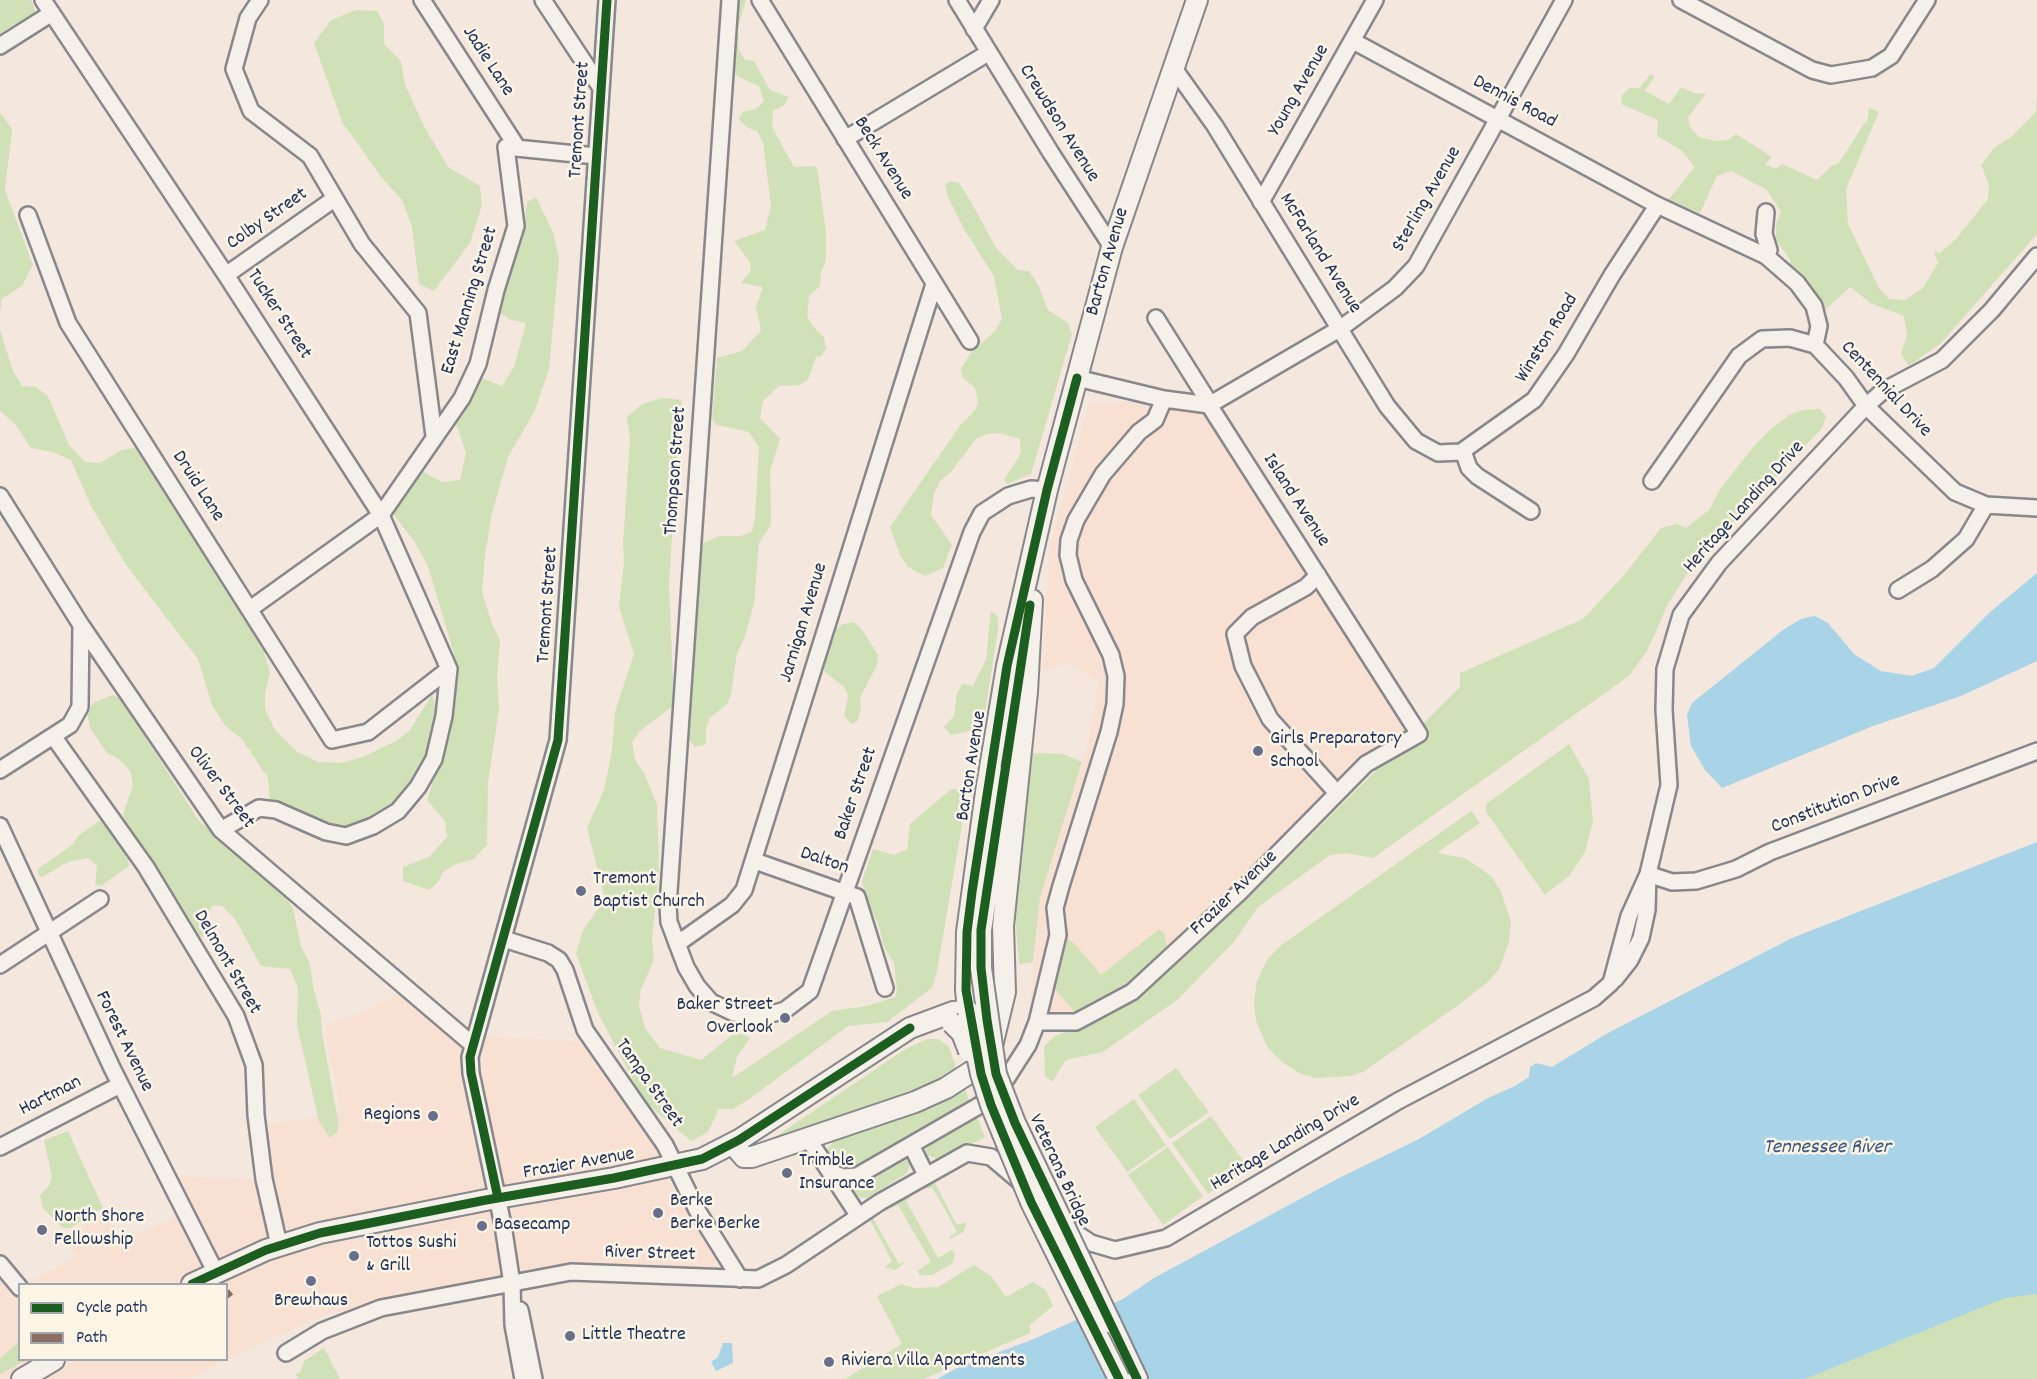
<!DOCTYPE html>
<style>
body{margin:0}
#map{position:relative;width:2037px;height:1379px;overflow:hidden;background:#f3e7de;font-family:Dekko,sans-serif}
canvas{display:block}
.legend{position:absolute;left:18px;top:1283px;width:210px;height:78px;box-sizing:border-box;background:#fcf5e5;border:2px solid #a2a6af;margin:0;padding:8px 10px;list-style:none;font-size:18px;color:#1b2f5e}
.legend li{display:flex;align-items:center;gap:12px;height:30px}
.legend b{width:30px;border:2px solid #a2a6af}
</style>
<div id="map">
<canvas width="2037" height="1379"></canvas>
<ul class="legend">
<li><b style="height:8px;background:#1b5e20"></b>Cycle path</li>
<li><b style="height:8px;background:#8d6e63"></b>Path</li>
</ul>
</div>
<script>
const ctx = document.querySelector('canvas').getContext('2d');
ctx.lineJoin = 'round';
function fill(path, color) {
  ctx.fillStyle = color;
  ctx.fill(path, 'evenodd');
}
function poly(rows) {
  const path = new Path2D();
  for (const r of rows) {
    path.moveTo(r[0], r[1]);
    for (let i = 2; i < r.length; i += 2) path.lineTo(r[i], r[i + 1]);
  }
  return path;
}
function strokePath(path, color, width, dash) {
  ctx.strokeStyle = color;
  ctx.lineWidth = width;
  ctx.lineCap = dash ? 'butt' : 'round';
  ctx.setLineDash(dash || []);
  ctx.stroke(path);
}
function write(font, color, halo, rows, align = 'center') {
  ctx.font = font + ' Dekko,sans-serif';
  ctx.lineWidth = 5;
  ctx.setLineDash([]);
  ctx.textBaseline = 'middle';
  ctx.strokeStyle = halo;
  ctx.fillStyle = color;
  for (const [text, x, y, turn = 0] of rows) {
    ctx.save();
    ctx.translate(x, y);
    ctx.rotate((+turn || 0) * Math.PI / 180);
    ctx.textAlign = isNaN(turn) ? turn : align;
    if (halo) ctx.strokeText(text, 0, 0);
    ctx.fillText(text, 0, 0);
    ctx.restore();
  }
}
fill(poly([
 [1164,399,1209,405,1419,734,1366,764,1240,892,1097,1012,1037,1022,1029,1018,1040,898,1087,747,1099,681,1067,663,1042,672,1049,551,1089,404],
 [408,989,473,1044,476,1036,592,1042,676,1165,661,1169,717,1260,713,1267,703,1270,573,1264,327,1314,227,1359,226,1284,25,1284,77,1256,62,1236,105,1212,123,1240,185,1213,165,1176,264,1179,258,1128,341,1111,326,1038,327,1024,360,1013],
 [0,1263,19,1288,20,1360,225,1360,189,1379,0,1379]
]), '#f8e1d3');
fill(poly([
 [0,0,31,0,37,15,0,39],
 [735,0,746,0,738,28,739,50,745,60,754,61,770,90,789,97,784,105,773,111,772,127,794,167,816,166,818,173,826,232,826,260,821,273,820,286,809,296,807,316,812,325,824,337,826,349,821,356,816,357,808,380,799,385,779,386,763,401,760,418,780,439,770,471,771,525,759,543,754,604,744,639,737,653,731,694,727,704,711,717,706,727,706,744,695,747,687,738,688,725,700,548,704,543,719,536,740,536,752,532,755,518,759,447,749,432,717,425,712,419,717,358,742,351,761,331,756,307,763,287,741,283,751,271,750,262,734,241,765,230,771,206,763,142,757,131,746,127,739,119,743,112,756,109,764,101,759,86,737,76,732,66],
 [356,10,377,11,384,24,384,44,401,61,405,85,426,130,448,167,480,186,482,205,470,243,434,291,419,284,412,227,402,200,382,178,342,122,314,43,331,20],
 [1650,74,1655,76,1645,91,1669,104,1681,87,1694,93,1706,94,1688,117,1690,127,1699,137,1715,141,1728,140,1736,134,1772,157,1765,164,1776,169,1782,164,1817,180,1832,165,1838,164,1868,118,1869,108,1879,112,1846,189,1848,224,1879,288,1889,299,1905,300,1923,288,1938,263,1934,252,1940,253,1956,239,1988,199,1989,184,1981,165,1994,148,2012,136,2036,112,2037,94,2037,234,1941,343,1909,366,1901,354,1907,335,1904,316,1872,304,1850,287,1824,311,1790,271,1791,261,1776,240,1776,224,1781,212,1767,190,1731,171,1717,176,1700,213,1668,200,1695,167,1681,150,1657,136,1658,120,1621,104,1622,95,1629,88,1640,88],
 [0,112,12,129,5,190,33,265,22,286,2,299,0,312],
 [952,181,959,183,966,193,996,248,1018,270,1029,271,1039,287,1048,310,1068,323,1072,334,1031,474,1007,484,1004,480,1021,453,1020,439,999,433,987,434,976,439,951,472,941,480,934,493,931,515,952,545,943,568,925,576,908,567,900,555,890,527,961,424,974,412,978,403,975,388,963,378,961,369,970,354,995,331,1002,319,994,276,965,231,947,195,945,184],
 [536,197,553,232,559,259,549,369,535,410,508,457,491,517,485,556,482,592,493,627,500,640,497,677,499,708,488,783,487,845,474,859,454,865,443,872,438,882,429,890,403,881,403,867,429,857,447,837,445,821,427,800,444,746,452,703,454,654,428,566,414,541,391,511,420,470,442,482,460,480,466,453,456,423,482,378,502,386,514,367,526,323,509,319,497,310,523,233,527,202],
 [0,330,13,371,22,386,36,387,48,396,69,445,85,462,100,463,121,450,135,448,160,483,261,641,270,673,265,693,265,709,275,730,296,751,318,762,341,763,363,757,398,740,409,731,432,695,437,712,434,737,428,758,414,782,401,799,373,819,346,830,315,822,270,801,268,778,242,739,226,727,212,705,198,659,126,565,91,506,71,460,52,452,31,448,15,424,0,411],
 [662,398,681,400,685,416,678,440,669,585,674,705,640,731,632,742,635,760,644,773,657,805,659,870,652,939,654,960,641,989,639,1006,645,1028,660,1048,701,1060,732,1035,743,1034,750,1038,737,1057,732,1078,832,1011,867,1006,895,997,897,992,894,963,884,947,879,926,865,896,862,881,873,849,894,855,907,849,910,824,951,789,961,790,965,807,937,971,932,988,887,1022,848,1026,748,1100,733,1109,719,1109,708,1132,691,1141,644,1101,598,1013,576,954,583,930,605,899,587,828,604,790,612,750,615,712,634,654,619,607,624,564,623,543,630,439,627,417,642,404],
 [1820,409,1826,416,1822,428,1690,569,1668,604,1647,651,1629,676,1373,858,1345,853,1330,855,1258,907,1233,943,1177,1000,1103,1052,1066,1060,1052,1082,1045,1076,1044,1046,1055,1036,1094,1021,1134,998,1172,968,1255,891,1460,687,1460,673,1583,619,1624,575,1661,528,1676,524,1686,528,1709,510,1721,488,1754,446,1771,429,1789,415,1803,410],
 [991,611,998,617,998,630,984,718,978,726,966,732,951,735,944,727,954,716,957,693,963,684,973,686,986,659],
 [853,622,861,628,878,655,877,665,860,698,861,709,857,722,851,724,844,715,848,697,845,688,824,671,824,661,831,632,843,624],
 [112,695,120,698,199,821,286,898,293,908,301,946,310,964,314,991,321,1015,322,1033,338,1121,338,1131,330,1138,319,1122,297,1025,298,988,290,969,261,966,235,919,222,906,213,905,205,917,207,929,202,938,196,935,126,829,123,814,133,785,130,771,119,759,107,753,90,728,87,713,93,703],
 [1569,744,1589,779,1593,821,1585,852,1570,875,1545,895,1486,812,1486,804],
 [1043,753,1063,754,1082,762,1040,898,1033,962,1019,964,1014,899,1028,754],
 [1471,811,1480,823,1437,853,1464,858,1480,868,1492,877,1501,892,1511,922,1509,942,1499,969,1489,981,1457,1006,1363,1072,1351,1076,1316,1078,1299,1073,1282,1062,1268,1048,1256,1021,1254,1002,1257,981,1267,960,1280,946],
 [103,818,117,838,130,865,101,886,95,885,97,866,88,858,68,862,42,877,38,875,38,869,72,845,78,836],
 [1159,929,1164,933,1167,947,1162,956,1124,990,1077,1015,1054,988,1054,972,1062,935,1075,944,1101,975],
 [927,1039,939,1039,949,1047,958,1073,941,1084,763,1145,904,1050],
 [1176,1068,1209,1112,1170,1139,1138,1095],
 [964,1085,971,1106,854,1172,839,1172,825,1151,838,1137],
 [1134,1099,1166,1145,1127,1172,1095,1127],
 [1211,1116,1247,1166,1208,1194,1172,1143],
 [977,1117,985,1137,940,1160,927,1155,925,1150,929,1145],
 [68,1131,103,1208,70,1228,63,1228,43,1208,40,1195,49,1186,52,1177,44,1140],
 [1168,1147,1203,1196,1163,1225,1128,1175],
 [907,1157,910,1165,907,1173,867,1198,855,1197,845,1186,862,1183],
 [933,1179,957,1225,967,1222,963,1232,951,1239,949,1237,957,1232,942,1204,932,1188,924,1189,922,1185],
 [911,1193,912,1196,906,1201,938,1258,952,1250,955,1254,952,1264,932,1275,919,1275,918,1270,931,1262,898,1205,891,1208,887,1204],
 [877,1210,879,1214,873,1218,899,1264,907,1261,895,1270,885,1267,892,1261,870,1220,866,1222,864,1219],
 [974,1265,991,1276,1006,1297,1033,1282,1046,1290,1053,1306,1030,1325,1030,1333,924,1379,845,1379,902,1344,877,1296,901,1284,914,1288,938,1287],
 [2037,1294,2037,1379,1805,1379,2005,1297],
 [19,1341,20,1360,27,1360,0,1374,0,1359],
 [324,1348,340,1379,298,1379,296,1374,301,1372,304,1361]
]), '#d1e1b7');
fill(poly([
 [2037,573,2037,661,1961,696,1873,726,1722,788,1705,770,1691,746,1687,715,1692,703,1783,630,1801,619,1815,616,1828,623,1854,654,1881,671,1912,676,1934,668,1989,613],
 [2037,842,2037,1294,2005,1298,1805,1379,937,1379,955,1369,1036,1338,1123,1299,1154,1278,1339,1178,1419,1139,1488,1098,1515,1086,1529,1077,1530,1067,1536,1063,1552,1067,1606,1034,1792,938],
 [723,1343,732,1343,733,1363,716,1371,711,1362,718,1357]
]), '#a9d3e6');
const minor = poly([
 [43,0,226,275,381,515,449,669],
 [260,0,248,18,234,69,251,111,310,156,362,244,418,313,434,436],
 [422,0,517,147],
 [543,0,601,88],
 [730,0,668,906,669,922,686,967,697,986,711,1002,734,1013,761,1017,785,1010,810,991,972,532,982,513,1008,496,1031,489,1047,490],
 [760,0,970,341],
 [957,0,1051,153,1112,247],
 [1681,0,1812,70,1831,75,1872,68,1891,56,1927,0],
 [974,29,991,0],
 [1353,41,1655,204,1766,256,1797,283,1814,306,1819,326,1815,345],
 [0,46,52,13],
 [1173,67,1215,126,1387,406,1416,441,1438,453,1461,452,1534,400,1566,354,1612,275,1655,209,1655,204],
 [845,139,988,53],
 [1261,202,1375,0],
 [1766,212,1764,234,1769,250,1766,256],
 [28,215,68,323,332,740,368,732,449,669],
 [226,275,334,199],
 [1156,318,1210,404],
 [1209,405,1341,328,1395,288,1416,266,1564,0],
 [1463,451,1469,468,1477,476,1531,511],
 [1652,481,1739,356,1762,339,1790,338,1815,345,1846,378,1866,406,1955,492,1986,505,2037,508],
 [0,496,81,625,221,830,473,1045],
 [1318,575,1306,587,1252,617,1235,634,1243,666,1270,719,1337,793],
 [1898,590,1932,569,1966,539,1986,505],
 [250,609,381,515,462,398,478,364,496,290,516,226,506,147,596,156],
 [53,736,146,867,236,1016,254,1065,256,1115,264,1179,279,1245],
 [0,770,70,725,80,707,81,625],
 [0,826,112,1068,216,1273],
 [221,830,259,808,276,810,326,832,346,836,373,826,398,811,418,787,434,759,444,716,449,669],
 [755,861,857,897,885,988],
 [504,939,548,953,559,960,565,970,585,1030,665,1145,697,1210,740,1279],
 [677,944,732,905,744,890,934,284],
 [0,965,100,899],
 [1615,979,1630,960,1641,938,1647,910,1648,874,1672,882,1696,881,1736,869,1770,852,2037,751],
 [1037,1022,1076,1022,1132,992,1240,892,1366,764,1419,734,1209,405,1164,399,1077,378],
 [809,1140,858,1215],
 [0,1147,120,1085],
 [912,1147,926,1175],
 [830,1172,843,1177,857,1176,982,1104,1001,1087,1028,1045,1037,1022,1058,935,1055,908,1061,886,1109,732,1115,704,1116,676,1111,655,1074,580,1068,555,1069,540,1076,520,1103,474,1139,432,1155,420,1164,399],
 [1064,1225,1091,1243,1115,1250,1166,1238,1398,1101,1594,998,1611,983,1629,916,1648,874,1669,785,1664,710,1665,669,1681,615,1719,563,1866,406,1883,391,1942,360,1992,310,2037,256],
 [0,1264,20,1288],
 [520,1310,534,1379],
 [286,1353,322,1331,381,1308,571,1272,758,1279,786,1265,880,1202,967,1153,991,1157,1024,1185],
 [523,1379,513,1325,512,1284,503,1225,471,1073,470,1057,558,740,607,0]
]);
const major = poly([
 [981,968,981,930,1005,776],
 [968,1011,966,990,967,932,986,792,1007,666,1047,490,1112,247,1197,0],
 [733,1144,744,1157,752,1157,915,1102,946,1088,977,1068,993,1042,1005,992,1003,926,1027,692,1032,600],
 [192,1284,266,1250,320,1233,486,1200,614,1178,702,1159,739,1140,910,1028,953,1012,968,1011,979,1016],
 [1110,1322,1137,1379],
 [22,1379,54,1360]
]);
strokePath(minor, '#88878c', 20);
strokePath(major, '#88878c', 24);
strokePath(minor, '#f5f0ea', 15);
strokePath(major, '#f5f0ea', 20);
const majorBridge = poly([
 [981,968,996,1074,1015,1123,1110,1322],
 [968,1011,981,1074,991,1105,1031,1202,1119,1379],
 [952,1023,962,1033,969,1051]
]);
strokePath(majorBridge, '#88878c', 24, []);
strokePath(majorBridge, '#f5f0ea', 20);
strokePath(poly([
 [226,1292,230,1297]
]), '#8d6e63', 8, [15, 8]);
strokePath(poly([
 [1077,378,1047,490,1007,666,972,892,967,932,966,990,981,1074,991,1105,1031,1202,1119,1379],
 [1030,605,981,930,981,968,987,1020,996,1074,1015,1123,1137,1379],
 [498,1198,471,1073,470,1057,558,740,607,0],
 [192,1284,266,1250,320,1233,486,1200,614,1178,702,1159,739,1140,910,1028]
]), '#1b5e20', 9);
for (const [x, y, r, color] of [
 [1258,751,6,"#676f8b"],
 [581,891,6,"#676f8b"],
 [785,1018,6,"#676f8b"],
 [433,1116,6,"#676f8b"],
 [787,1173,6,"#676f8b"],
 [658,1213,6,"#676f8b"],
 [482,1226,6,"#676f8b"],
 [42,1230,6,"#676f8b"],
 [354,1256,6,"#676f8b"],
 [311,1281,6,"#676f8b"],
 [570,1336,6,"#676f8b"],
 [829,1362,6,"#676f8b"]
]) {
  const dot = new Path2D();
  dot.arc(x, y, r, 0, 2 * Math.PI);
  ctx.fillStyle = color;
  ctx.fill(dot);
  strokePath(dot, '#fcf5e5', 2);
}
write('20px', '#1b2f5e', '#fcf5e5', [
 ["Jadie Lane",487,62,57],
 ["Young Avenue",1300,91,-60],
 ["Dennis Road",1514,103,28],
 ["Tremont Street",581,120,-86],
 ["Crewdson Avenue",1058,124,58],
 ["Beck Avenue",882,159,58],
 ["Sterling Avenue",1428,200,-60],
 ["Colby Street",268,220,-35],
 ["McFarland Avenue",1319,254,58],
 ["Barton Avenue",1109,262,-74],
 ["East Manning Street",471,301,-73],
 ["Tucker Street",278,315,57],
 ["Winston Road",1548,339,-58],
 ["Centennial Drive",1885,390,47],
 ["Thompson Street",677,471,-86],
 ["Druid Lane",197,487,57],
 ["Island Avenue",1295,501,57],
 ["Heritage Landing Drive",1745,508,-48],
 ["Tremont Street",549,605,-86],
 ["Jarnigan Avenue",805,623,-73],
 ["Barton Avenue",973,766,-81],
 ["Oliver Street",220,788,53],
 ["Baker Street",857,794,-71],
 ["Constitution Drive",1836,805,-21],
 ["Dalton",824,862,19],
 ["Frazier Avenue",1235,894,-44],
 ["Delmont Street",226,963,60],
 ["Forest Avenue",123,1042,64],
 ["Tampa Street",648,1084,55],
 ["Hartman",51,1097,-27],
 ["Heritage Landing Drive",1286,1144,-31],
 ["Frazier Avenue",579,1165,-10],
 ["Veterans Bridge",1058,1171,65],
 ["River Street",650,1255,2]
]);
write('20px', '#1b2f5e', '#fcf5e5', [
 ["Girls Preparatory",1270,740],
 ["School",1270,763],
 ["Tremont",593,880],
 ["Baptist Church",593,903],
 ["Baker Street",773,1006,"right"],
 ["Overlook",773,1029,"right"],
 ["Regions",421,1116,"right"],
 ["Trimble",799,1162],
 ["Insurance",799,1185],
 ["Berke",670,1202],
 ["Berke Berke",670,1225],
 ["North Shore",54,1218],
 ["Fellowship",54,1241],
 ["Basecamp",494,1226],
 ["Tottos Sushi",366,1244],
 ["& Grill",366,1267],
 ["Brewhaus",311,1302,"center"],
 ["Little Theatre",582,1336],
 ["Riviera Villa Apartments",841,1362]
], 'left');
write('italic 21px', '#365681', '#fcf5e5', [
 ["Tennessee River",1827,1149]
]);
</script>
